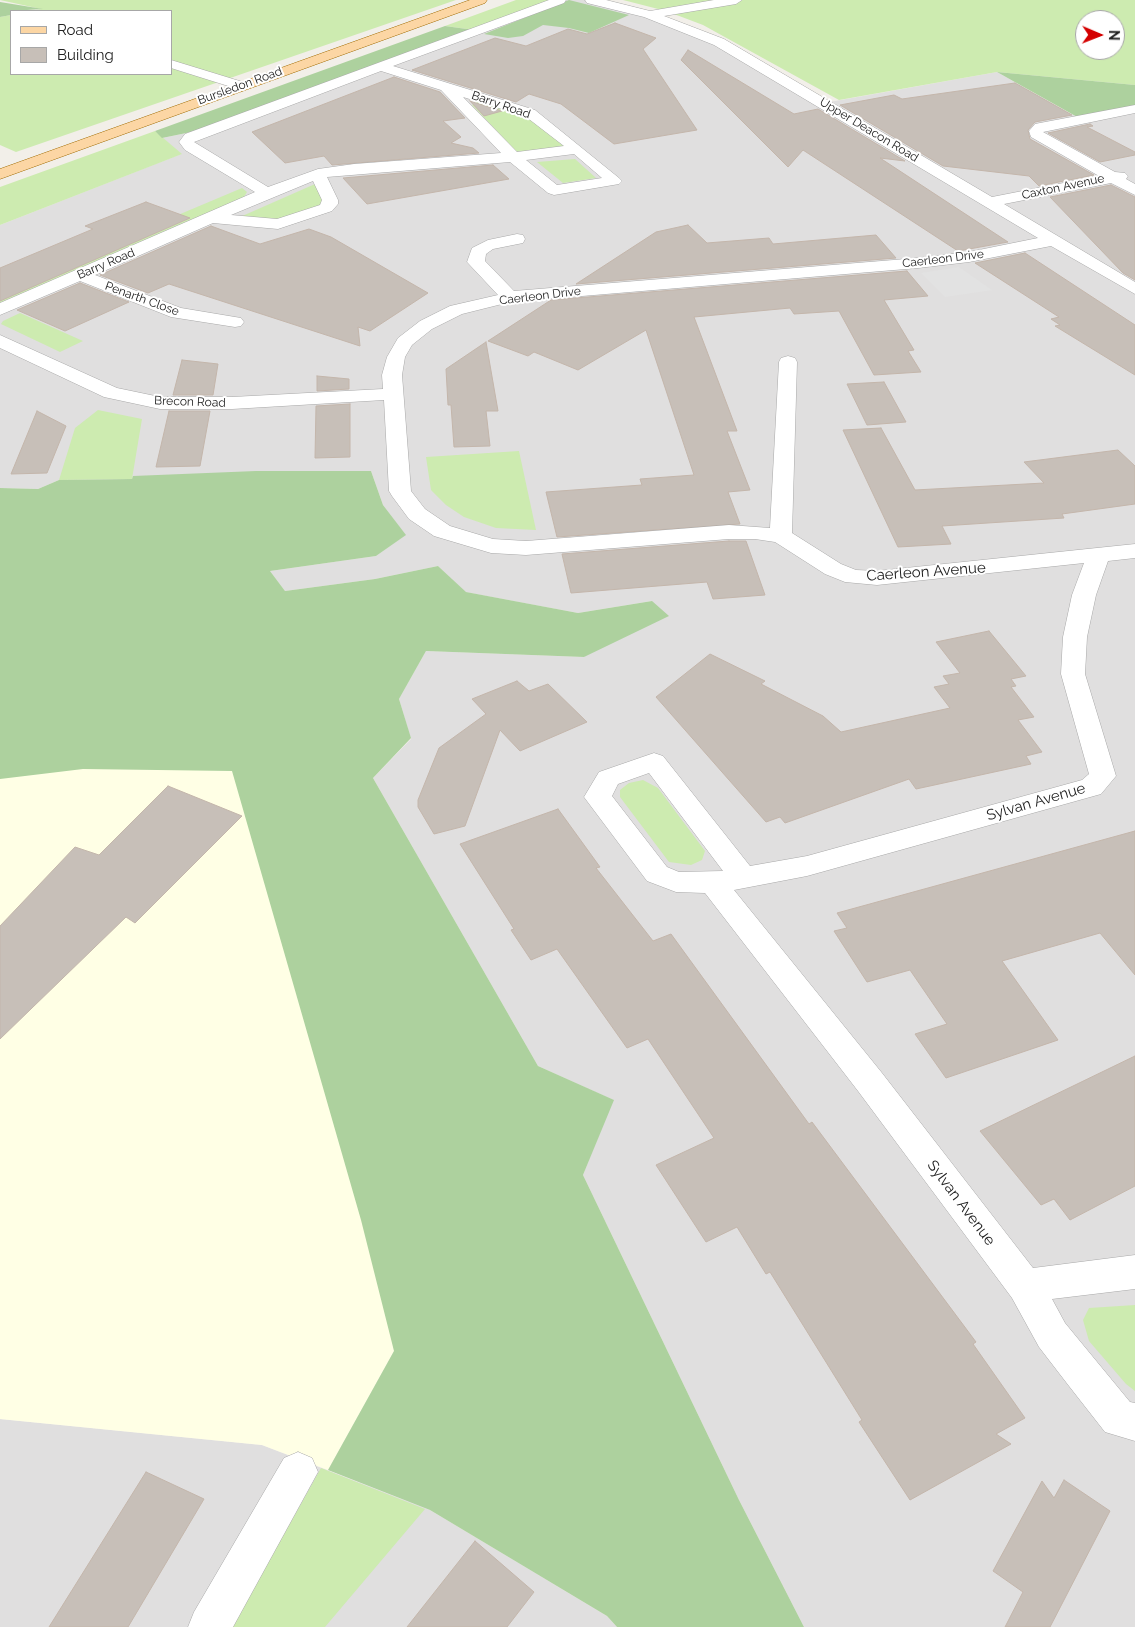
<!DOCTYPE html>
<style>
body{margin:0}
#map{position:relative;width:1135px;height:1627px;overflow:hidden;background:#f2efe9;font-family:Raleway,sans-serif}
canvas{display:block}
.legend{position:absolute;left:10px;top:10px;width:162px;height:65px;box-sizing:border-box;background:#fff;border:1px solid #a7a7a7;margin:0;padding:6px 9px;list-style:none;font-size:15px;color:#222}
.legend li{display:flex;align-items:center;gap:10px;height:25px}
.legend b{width:25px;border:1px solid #a7a7a7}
.north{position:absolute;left:1075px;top:10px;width:50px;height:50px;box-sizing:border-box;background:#fff;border:1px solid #a7a7a7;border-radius:50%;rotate:91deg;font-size:14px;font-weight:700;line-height:20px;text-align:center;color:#222}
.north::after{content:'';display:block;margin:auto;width:18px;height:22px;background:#d40000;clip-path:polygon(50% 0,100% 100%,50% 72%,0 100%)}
</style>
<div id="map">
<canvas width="1135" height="1627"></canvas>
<ul class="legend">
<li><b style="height:6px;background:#fcd6a4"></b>Road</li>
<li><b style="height:14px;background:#c7bfb8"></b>Building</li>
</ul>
<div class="north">N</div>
</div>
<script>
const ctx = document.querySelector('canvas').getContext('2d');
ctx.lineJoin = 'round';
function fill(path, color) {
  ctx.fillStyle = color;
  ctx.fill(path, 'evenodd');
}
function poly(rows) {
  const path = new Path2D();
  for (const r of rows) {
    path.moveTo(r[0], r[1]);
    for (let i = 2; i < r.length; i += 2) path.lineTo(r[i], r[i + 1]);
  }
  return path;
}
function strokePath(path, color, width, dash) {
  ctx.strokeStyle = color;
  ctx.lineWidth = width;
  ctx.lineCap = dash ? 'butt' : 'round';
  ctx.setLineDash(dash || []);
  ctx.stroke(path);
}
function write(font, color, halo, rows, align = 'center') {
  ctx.font = font + ' Raleway,sans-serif';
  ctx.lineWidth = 4;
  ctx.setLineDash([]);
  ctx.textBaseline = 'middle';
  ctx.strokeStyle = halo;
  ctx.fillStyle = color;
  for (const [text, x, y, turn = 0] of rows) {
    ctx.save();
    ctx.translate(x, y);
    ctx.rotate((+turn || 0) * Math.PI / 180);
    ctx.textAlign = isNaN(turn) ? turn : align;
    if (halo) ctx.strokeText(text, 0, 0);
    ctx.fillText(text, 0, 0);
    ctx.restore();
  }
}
fill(poly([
 [552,0,591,0,672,22,824,103,997,72,1079,118,1135,106,1135,1627,804,1627,739,1500,583,1175,613,1100,538,1066,373,778,411,739,399,699,426,651,584,657,652,601,578,613,465,592,438,566,375,579,285,591,270,571,376,556,405,535,383,505,371,471,59,480,38,489,0,488,0,225,181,154,162,138,201,130],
 [0,1419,262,1445,430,1510,607,1616,617,1627,0,1627]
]), '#e0dfdf');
fill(poly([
 [0,717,284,727,394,1351,328,1470,262,1445,0,1419]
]), '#ffffe5');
fill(poly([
 [0,0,456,0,16,152,0,145,0,17,11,15,11,74,171,74,171,11,30,11,41,9],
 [516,0,552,0,474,30,445,26],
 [623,0,1135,0,1135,85,997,72,839,100,703,25,666,11],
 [1085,20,1115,20,1115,50,1085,50],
 [477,102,517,113,532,120,565,147,517,152,472,105],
 [155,131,182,154,0,225,0,187],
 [575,159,596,178,563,183,537,162],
 [315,184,324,204,275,221,240,217],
 [242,188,247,192,244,197,0,303,0,290],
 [20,313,83,341,60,352,1,324,3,321],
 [98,410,142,419,132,479,59,480,75,428],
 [519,451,536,530,496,528,464,517,446,505,431,490,426,457],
 [643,780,658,788,705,851,702,860,691,865,669,862,620,797,620,790,629,783],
 [1135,1305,1135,1391,1126,1384,1089,1341,1083,1320,1089,1308],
 [321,1468,425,1509,325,1627,232,1627]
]), '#cdebb0');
fill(poly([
 [569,0,629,15,589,33,569,28,543,25,523,36,508,38,484,34],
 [0,2,43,9,11,11,11,15,0,17],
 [445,26,474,30,201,130,162,138,155,131],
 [997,72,1135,85,1135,106,1079,118],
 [256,471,371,471,383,505,406,535,376,556,270,571,285,591,375,579,438,566,466,592,578,613,652,601,669,616,584,657,426,651,399,699,411,738,373,778,538,1066,614,1100,583,1175,739,1500,804,1627,617,1627,607,1616,430,1510,328,1470,394,1351,361,1220,232,771,83,769,0,779,0,488,38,489,59,480,132,479,133,476]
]), '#add19e');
fill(poly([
 [959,267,992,290,945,297,921,273]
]), '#e2e2e2');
const building = poly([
 [615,23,656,38,643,49,697,130,614,144,561,104,529,94,516,102,412,70,495,38,526,46,568,29,587,34,615,23],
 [688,50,794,114,818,109,905,161,880,158,1008,242,958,251,803,150,788,167,681,60,688,50],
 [394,77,440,92,465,118,443,121,461,137,451,143,473,148,479,153,332,165,324,156,285,163,252,132,394,77],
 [1015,83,1072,115,1035,122,1028,130,1030,139,1094,175,1039,186,1029,176,943,166,840,105,894,95,902,99,1015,83],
 [470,101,502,111,484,116,470,101],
 [1090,124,1093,126,1087,127,1135,152,1135,155,1100,162,1048,133,1090,124],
 [493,165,509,179,367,204,343,178,493,165],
 [1111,185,1135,197,1135,280,1123,273,1050,197,1111,185],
 [146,202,190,218,0,301,0,268,93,229,85,226,146,202],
 [688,225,707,243,769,238,773,244,876,235,896,258,576,284,656,232,688,225],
 [211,226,260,244,309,229,331,237,428,293,370,331,358,327,360,346,169,284,148,293,100,275,211,226],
 [1025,253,1135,325,1135,375,1055,326,1060,325,1051,319,1059,317,975,263,1025,253],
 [907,271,928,296,884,300,914,350,908,351,921,372,874,375,839,311,794,314,790,308,694,317,737,431,727,431,750,490,728,492,740,524,557,537,546,492,642,485,640,479,694,475,646,330,578,370,534,352,528,356,488,341,551,300,907,271],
 [80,283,129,302,65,331,17,310,80,283],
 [486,342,498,411,486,411,490,446,454,447,451,405,448,405,446,369,486,342],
 [182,360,218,364,213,395,173,395,182,360],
 [317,376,349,379,349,389,317,391,317,376],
 [884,382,906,422,867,425,847,384,884,382],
 [350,404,350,457,315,458,316,406,350,404],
 [37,411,66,426,47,473,11,474,37,411],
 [169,411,210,411,200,466,156,467,169,411],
 [881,428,915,490,1044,483,1024,462,1118,450,1135,466,1135,504,1062,514,1064,518,942,526,951,544,898,547,843,430,881,428],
 [729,541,746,541,765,595,713,599,707,582,571,593,562,554,729,541],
 [989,631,1026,676,1011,679,1016,686,1011,687,1034,717,1018,720,1042,752,1026,756,1031,764,916,789,909,779,785,823,780,817,766,822,656,697,710,654,765,681,761,684,823,716,841,732,950,708,934,687,949,684,943,676,960,673,936,642,989,631],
 [517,681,529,691,548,684,587,722,520,751,500,730,465,826,434,834,418,807,418,800,439,748,486,714,472,699,517,681],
 [168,786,242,816,135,923,126,917,0,1039,0,926,75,847,99,855,168,786],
 [558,809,600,867,596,868,653,941,671,934,809,1124,812,1122,976,1342,973,1344,1025,1418,996,1434,1011,1444,910,1500,859,1422,862,1420,770,1272,766,1274,737,1227,706,1242,656,1165,714,1138,648,1039,627,1048,557,949,531,960,511,930,514,929,460,844,558,809],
 [1135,831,1135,975,1100,933,1002,961,1058,1040,946,1078,915,1034,947,1024,910,970,867,982,834,931,847,928,837,913,1135,831],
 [1135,1056,1135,1186,1070,1220,1054,1199,1041,1205,980,1131,1135,1056],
 [146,1472,204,1499,128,1627,49,1627,146,1472],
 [1064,1480,1110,1511,1050,1627,1005,1627,1023,1592,993,1571,1042,1481,1054,1498,1064,1480],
 [475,1541,534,1592,507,1627,407,1627,475,1541]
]);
fill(building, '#c7bfb8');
strokePath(building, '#c4b6ab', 1);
const minor = poly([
 [549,0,566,0,564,3,393,66,535,110,619,178,622,181,619,184,554,195,548,193,510,162,327,177,338,200,338,204,332,211,278,229,213,223,95,275,181,308,241,318,244,322,241,326,235,327,171,317,80,281,0,315,0,303,255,192,185,150,179,142,185,134,549,0],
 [381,71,441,90,501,153,354,164,318,169,268,187,194,142,381,71],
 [463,97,525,116,564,146,517,152,463,97],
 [574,154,602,178,557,185,526,160,574,154],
 [313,181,322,200,320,205,277,219,231,215,313,181],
 [585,0,606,0,650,11,714,0,742,0,736,4,664,16,724,39,992,197,1099,176,1031,137,1029,131,1035,124,1040,123,1135,105,1135,113,1043,132,1115,172,1125,173,1128,176,1126,179,1135,184,1135,195,1111,183,1004,204,1135,282,1135,294,1051,246,969,262,918,268,510,302,462,314,432,329,412,345,405,357,402,375,411,491,425,509,450,526,493,539,526,541,729,525,770,528,779,362,781,358,788,356,795,358,797,362,792,533,841,564,856,570,877,571,1135,544,1135,558,1108,561,1096,595,1087,637,1085,674,1116,776,1101,794,807,876,734,890,882,1073,1033,1268,1135,1255,1135,1289,1052,1299,1065,1323,1130,1402,1135,1403,1135,1441,1105,1432,1069,1386,1039,1347,1012,1298,858,1091,705,893,676,892,647,881,584,797,599,772,654,753,663,756,750,866,807,856,1082,780,1089,774,1061,674,1063,637,1072,595,1084,563,877,585,845,582,825,574,775,542,755,539,729,539,526,555,491,553,434,536,409,519,392,496,389,491,384,400,232,409,160,409,104,397,0,348,0,335,117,388,160,397,232,397,383,389,382,375,387,357,398,338,420,321,450,306,498,295,467,262,472,248,488,240,517,234,523,235,525,239,523,243,493,249,486,254,485,261,514,291,918,258,969,252,1038,238,714,45,644,17,587,3,585,0],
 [649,773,723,871,679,872,667,867,612,796,618,784,649,773],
 [171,60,246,83,248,86,241,90,171,68,171,60],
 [298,1452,312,1458,318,1472,233,1627,188,1627,194,1612,284,1458,298,1452]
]);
const major = poly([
 [470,0,487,0,485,3,0,179,0,169,470,0]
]);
strokePath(minor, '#a9a9a9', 1);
strokePath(major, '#a06b00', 1);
fill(minor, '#fff');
fill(major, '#fcd6a4');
write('12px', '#222', '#fff', [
 ["Bursledon Road",240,86,-20],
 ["Barry Road",501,105,19],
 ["Upper Deacon Road",869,130,31],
 ["Caxton Avenue",1063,187,-12],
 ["Caerleon Drive",943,259,-7],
 ["Barry Road",106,264,-23],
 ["Caerleon Drive",540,296,-7],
 ["Penarth Close",142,299,20],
 ["Brecon Road",190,402,2]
]);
write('15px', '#222', '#fff', [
 ["Caerleon Avenue",926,572,-4],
 ["Sylvan Avenue",1036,802,-16],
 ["Sylvan Avenue",961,1203,53]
]);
</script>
